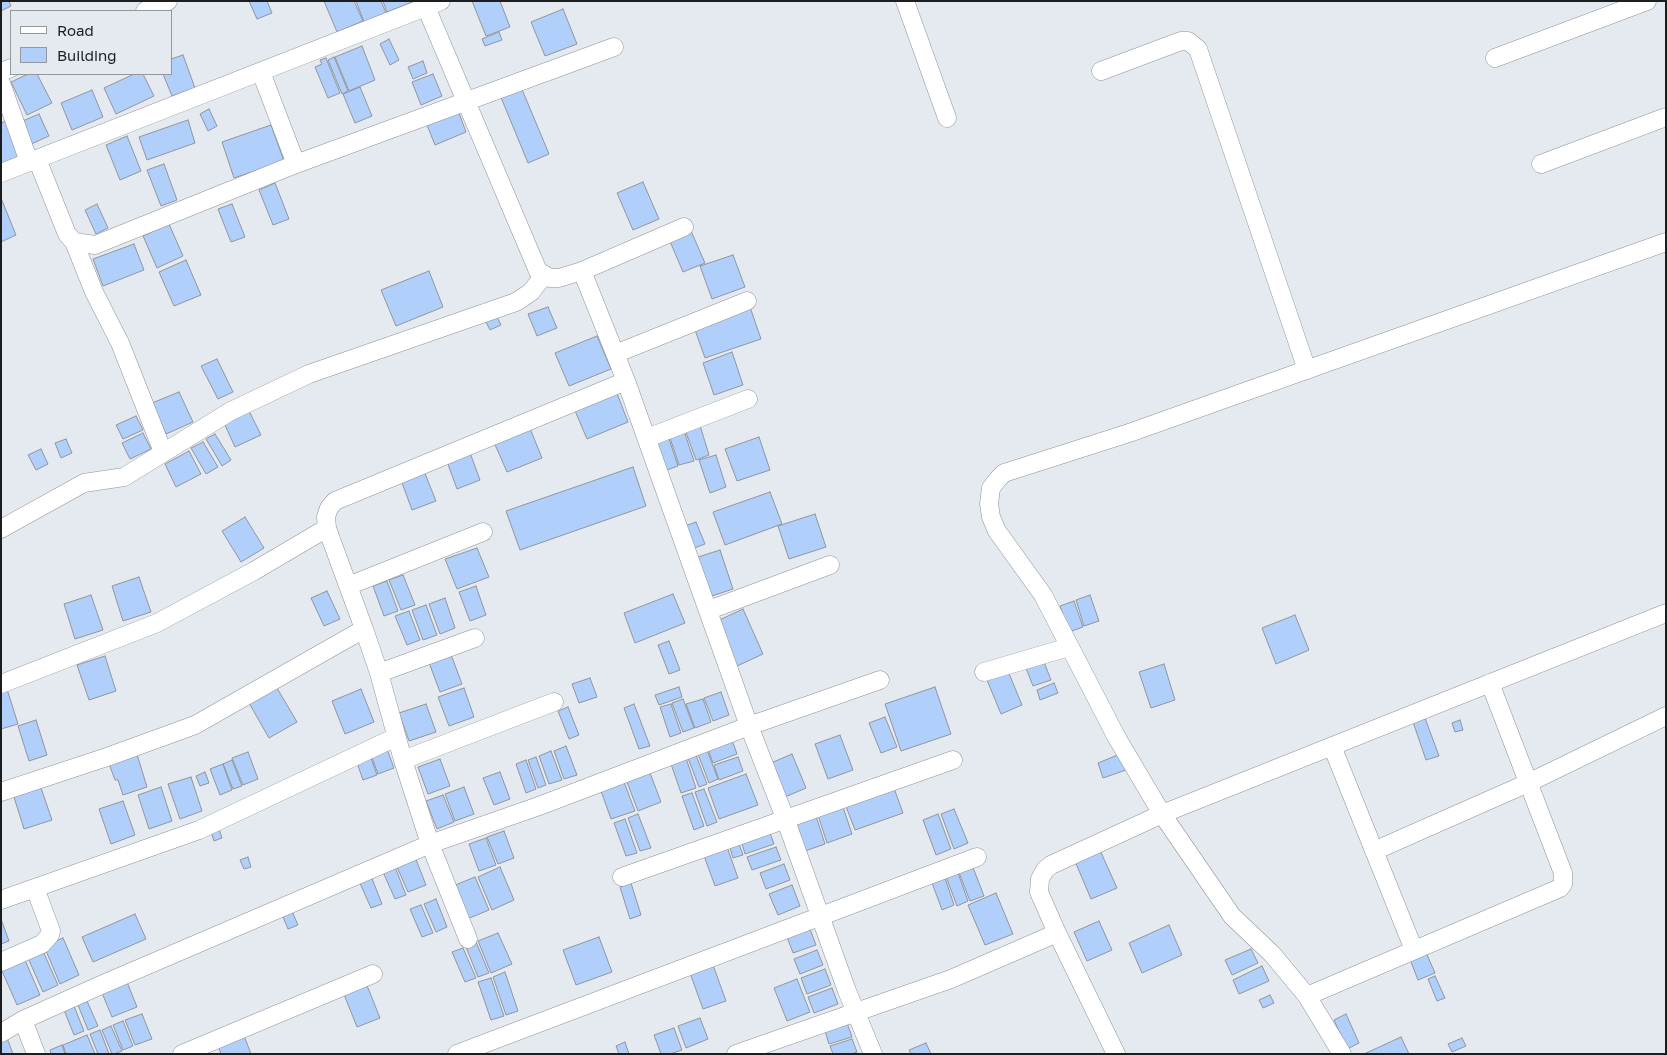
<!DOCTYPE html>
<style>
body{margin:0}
#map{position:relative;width:1667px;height:1055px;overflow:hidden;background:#e5eaf1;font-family:"Golos Text",sans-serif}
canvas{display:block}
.frame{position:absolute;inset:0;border:2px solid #1b1d1f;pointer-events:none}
.legend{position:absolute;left:10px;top:10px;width:162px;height:65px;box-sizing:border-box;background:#e5eaf1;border:1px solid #94989d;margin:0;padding:6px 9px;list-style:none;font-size:15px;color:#1b1d1f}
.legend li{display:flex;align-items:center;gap:10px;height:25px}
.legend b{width:25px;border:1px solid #94989d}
</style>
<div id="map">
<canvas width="1667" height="1055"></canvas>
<div class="frame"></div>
<ul class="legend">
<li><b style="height:6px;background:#fff"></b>Road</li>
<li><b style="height:14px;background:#b0cffb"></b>Building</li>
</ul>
</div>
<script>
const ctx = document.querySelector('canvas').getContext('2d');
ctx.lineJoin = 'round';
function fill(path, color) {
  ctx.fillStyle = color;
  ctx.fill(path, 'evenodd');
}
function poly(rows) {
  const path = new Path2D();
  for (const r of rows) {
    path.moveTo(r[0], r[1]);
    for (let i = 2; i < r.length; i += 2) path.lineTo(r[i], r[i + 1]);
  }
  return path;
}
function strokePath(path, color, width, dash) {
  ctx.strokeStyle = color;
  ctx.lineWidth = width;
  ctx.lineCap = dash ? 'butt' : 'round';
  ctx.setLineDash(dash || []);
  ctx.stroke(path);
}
const building = poly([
 [1,1,9,1,11,6,1,11,1,1],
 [249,1,267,1,272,13,257,19,249,1],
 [324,1,354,1,363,21,337,32,324,1],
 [356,1,381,1,386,13,364,22,356,1],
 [383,1,415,1,387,12,383,1],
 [472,1,500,1,510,27,486,36,472,1],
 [563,9,577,44,545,56,531,22,563,9],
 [499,32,502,40,485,46,482,39,499,32],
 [389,39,399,60,390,65,380,44,389,39],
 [362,46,375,80,349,91,335,57,362,46],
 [183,55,195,88,172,96,163,74,171,74,171,59,183,55],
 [334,57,348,91,342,94,328,60,334,57],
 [326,58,340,93,328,98,315,67,322,64,320,60,326,58],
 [423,61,427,73,413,79,408,67,423,61],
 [28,74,37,74,52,103,27,115,11,82,28,74],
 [134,74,143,74,154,96,116,114,104,88,134,74],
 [433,74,442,96,421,105,412,82,433,74],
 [360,87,372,116,355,123,343,94,360,87],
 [521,87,549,154,528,163,500,95,521,87],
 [92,90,103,117,72,130,61,103,92,90],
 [209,109,217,126,208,131,200,114,209,109],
 [459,113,466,132,435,145,427,125,459,113],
 [39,114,49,136,29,145,18,123,39,114],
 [188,120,195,143,147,160,139,137,188,120],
 [6,121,20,157,1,164,1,123,6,121],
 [271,125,284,161,234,178,222,142,271,125],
 [127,136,141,171,120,180,106,145,127,136],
 [164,164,177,200,161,206,147,170,164,164],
 [643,182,659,219,633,230,617,193,643,182],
 [275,183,289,219,273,225,259,190,275,183],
 [1,198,16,235,1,242,1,198],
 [97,204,108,228,96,234,85,210,97,204],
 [232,204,245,237,231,242,218,209,232,204],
 [169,224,183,256,157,268,143,236,169,224],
 [691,231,705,263,683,272,669,239,691,231],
 [134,244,144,270,103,286,93,259,134,244],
 [733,255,745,287,712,299,700,266,733,255],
 [186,260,201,295,174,306,159,272,186,260],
 [429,271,443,307,396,326,381,290,429,271],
 [548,307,557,328,537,336,528,314,548,307],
 [750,307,761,339,705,358,694,327,750,307],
 [495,313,501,325,490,330,484,318,495,313],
 [597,336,611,369,569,386,555,353,597,336],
 [732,352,743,385,714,395,703,363,732,352],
 [217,359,233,392,218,399,201,366,217,359],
 [615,388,628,422,587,439,573,406,615,388],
 [179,392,193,422,166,434,152,403,179,392],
 [249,411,261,435,235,447,224,423,249,411],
 [136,416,143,430,123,439,116,425,136,416],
 [699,422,709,455,696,460,684,427,699,422],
 [529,426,542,458,507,472,493,440,529,426],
 [683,428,694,461,679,465,668,432,683,428],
 [143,433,151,449,130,459,122,443,143,433],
 [667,433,678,466,664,471,653,438,667,433],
 [215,434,231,460,222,466,206,439,215,434],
 [759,437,770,470,737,481,725,449,759,437],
 [66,439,72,453,61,458,55,443,66,439],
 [203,442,218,467,206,474,191,448,203,442],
 [41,449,48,464,36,470,28,455,41,449],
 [469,450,480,480,457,489,446,459,469,450],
 [189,451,201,474,176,487,165,464,189,451],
 [716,455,726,487,710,493,699,460,716,455],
 [633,467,646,506,520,550,506,511,633,467],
 [424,471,436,501,412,510,401,480,424,471],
 [770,492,782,524,725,545,713,512,770,492],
 [815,514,826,547,789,559,778,526,815,514],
 [245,517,264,548,241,562,222,531,245,517],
 [696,522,705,544,694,548,685,526,696,522],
 [477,548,489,577,457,589,445,559,477,548],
 [720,550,733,589,709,597,695,558,720,550],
 [403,575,415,605,401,610,389,580,403,575],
 [139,577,151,612,123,621,112,586,139,577],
 [387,581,398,611,384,616,373,586,387,581],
 [476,586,486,615,470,621,459,592,476,586],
 [327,591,340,619,324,626,311,598,327,591],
 [673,594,685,623,635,643,624,613,673,594],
 [91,595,103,630,75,639,64,604,91,595],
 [1090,595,1099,621,1084,626,1076,600,1090,595],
 [445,598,455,628,440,634,429,604,445,598],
 [1074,601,1083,627,1069,632,1060,606,1074,601],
 [426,605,437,635,423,640,412,610,426,605],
 [743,609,763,654,735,667,715,622,743,609],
 [409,611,420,640,407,645,395,616,409,611],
 [1295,615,1309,650,1276,664,1262,628,1295,615],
 [669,641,680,670,669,674,658,645,669,641],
 [450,652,462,684,440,692,428,660,450,652],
 [105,656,116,691,89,700,77,665,105,656],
 [1044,662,1051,680,1033,686,1026,668,1044,662],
 [1164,664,1175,700,1151,708,1139,672,1164,664],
 [1008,671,1022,705,1001,714,987,680,1008,671],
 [590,678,597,697,579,703,572,684,590,678],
 [1054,683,1058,693,1040,700,1037,690,1054,683],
 [679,687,682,697,659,705,655,695,679,687],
 [935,687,951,734,901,751,885,704,935,687],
 [277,688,297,722,269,738,249,703,277,688],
 [464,688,474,717,449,726,438,697,464,688],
 [7,689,18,724,1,729,1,691,7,689],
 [361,689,374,722,345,734,332,701,361,689],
 [721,692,729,715,713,721,704,698,721,692],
 [683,699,694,728,683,732,672,703,683,699],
 [703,699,711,722,695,728,686,704,703,699],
 [426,704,436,732,409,741,399,713,426,704],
 [634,704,650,746,639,749,624,708,634,704],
 [671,704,681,733,670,737,660,707,671,704],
 [568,707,579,735,569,739,558,711,568,707],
 [885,717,897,747,881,753,869,723,885,717],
 [1425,718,1439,756,1426,760,1413,722,1425,718],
 [36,720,47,755,29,761,18,726,36,720],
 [1460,720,1463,730,1455,732,1452,723,1460,720],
 [840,735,853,770,828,779,815,744,840,735],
 [732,740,737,754,713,763,708,749,732,740],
 [566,746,577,775,564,779,554,751,566,746],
 [387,749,394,768,378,774,371,755,387,749],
 [707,750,718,779,709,783,698,754,707,750],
 [136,751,147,787,123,795,118,780,115,780,108,761,136,751],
 [551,751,562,780,549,784,539,756,551,751],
 [248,752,258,779,243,785,232,758,248,752],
 [792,754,806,788,785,797,771,763,792,754],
 [1120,754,1126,770,1103,778,1098,763,1120,754],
 [370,755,377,775,363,780,356,760,370,755],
 [696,755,707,784,699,787,688,758,696,755],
 [536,757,546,785,538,788,528,760,536,757],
 [738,757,743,771,719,780,714,765,738,757],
 [686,758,696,788,681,793,671,764,686,758],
 [440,759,450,786,428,794,418,767,440,759],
 [232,760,242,786,233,789,223,764,232,760],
 [526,760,536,789,526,793,516,764,526,760],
 [223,764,232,790,220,795,210,769,223,764],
 [205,772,209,783,200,786,196,776,205,772],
 [500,772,510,799,494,805,483,778,500,772],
 [650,773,661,802,638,811,627,782,650,773],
 [746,774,758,805,719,819,708,788,746,774],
 [191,777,202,811,180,819,168,784,191,777],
 [624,782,635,811,611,819,601,791,624,782],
 [40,785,52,820,24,829,13,794,40,785],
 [161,787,172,821,149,829,138,795,161,787],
 [464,787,474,814,455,821,445,794,464,787],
 [894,788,903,813,855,830,845,804,894,788],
 [704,789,717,822,707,826,695,792,704,789],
 [692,793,704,826,694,830,682,796,692,793],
 [443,795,454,822,437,829,426,801,443,795],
 [123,801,135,835,111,844,99,809,123,801],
 [842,804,852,834,827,843,817,812,842,804],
 [954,809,968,843,954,849,941,814,954,809],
 [815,813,825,844,805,851,794,821,815,813],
 [638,814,651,848,640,851,628,818,638,814],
 [938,814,951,849,936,855,923,820,938,814],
 [625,819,637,853,626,856,614,823,625,819],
 [219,829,222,838,214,841,211,832,219,829],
 [769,830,774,844,745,854,741,840,769,830],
 [504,831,514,858,498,864,487,837,504,831],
 [486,838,496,865,479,871,469,844,486,838],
 [738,841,743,855,733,858,729,844,738,841],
 [726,844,738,878,715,886,703,853,726,844],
 [776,847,781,860,752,870,747,857,776,847],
 [1099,848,1117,888,1091,899,1074,859,1099,848],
 [248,857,251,867,244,869,240,860,248,857],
 [415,857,426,885,408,892,396,865,415,857],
 [784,864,790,880,766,889,760,873,784,864],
 [972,865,984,896,970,901,958,870,972,865],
 [395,867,406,895,395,899,383,872,395,867],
 [500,867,514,900,492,910,478,877,500,867],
 [957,870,968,901,957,906,945,874,957,870],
 [944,875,954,905,942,910,931,880,944,875],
 [371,876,382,904,371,908,359,881,371,876],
 [475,877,489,910,467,919,453,886,475,877],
 [631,883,641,915,630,919,620,887,631,883],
 [792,885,800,906,778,915,769,894,792,885],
 [996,893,1013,934,985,945,968,905,996,893],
 [436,899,447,927,436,932,424,904,436,899],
 [421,905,433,933,422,937,410,909,421,905],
 [291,909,298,925,288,929,281,912,291,909],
 [135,914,146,939,93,962,82,937,135,914],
 [1,919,9,941,1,944,1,919],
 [1099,921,1112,950,1087,961,1074,932,1099,921],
 [1169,925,1182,955,1142,973,1129,943,1169,925],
 [810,929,816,945,793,953,787,937,810,929],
 [498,933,512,964,491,973,478,941,498,933],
 [599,937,612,972,576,985,563,950,599,937],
 [63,938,79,975,60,984,44,946,63,938],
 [476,942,489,973,478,977,466,947,476,942],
 [463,948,476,978,465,982,452,952,463,948],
 [1251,949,1258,963,1232,975,1225,960,1251,949],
 [817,950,823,965,800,974,794,959,817,950],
 [1425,950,1435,973,1418,980,1409,957,1425,950],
 [43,951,58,985,43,992,28,958,43,951],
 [25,960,40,995,17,1005,2,971,25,960],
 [713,965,726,1001,703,1009,690,973,713,965],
 [1262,966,1269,981,1239,994,1233,980,1262,966],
 [825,969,831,985,807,994,801,978,825,969],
 [505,972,518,1011,506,1015,493,977,505,972],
 [1435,976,1445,998,1437,1001,1428,979,1435,976],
 [491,978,504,1016,491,1020,478,982,491,978],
 [797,979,810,1012,787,1021,774,988,797,979],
 [127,982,137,1007,112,1017,102,993,127,982],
 [366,983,380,1018,357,1027,343,992,366,983],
 [832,988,838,1004,814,1013,808,997,832,988],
 [1270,995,1274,1003,1263,1008,1259,1000,1270,995],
 [87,1001,98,1026,88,1030,78,1005,87,1001],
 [74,1006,84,1031,74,1035,64,1010,74,1006],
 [142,1014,152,1039,135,1045,125,1020,142,1014],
 [1346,1014,1359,1043,1347,1049,1334,1020,1346,1014],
 [700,1018,708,1039,686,1048,678,1026,700,1018],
 [123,1021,133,1046,123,1050,113,1025,123,1021],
 [847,1023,852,1037,829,1044,825,1031,847,1023],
 [111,1026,122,1051,114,1054,112,1054,102,1030,111,1026],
 [674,1028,682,1050,670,1054,661,1054,654,1035,674,1028],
 [100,1030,109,1054,98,1054,90,1034,100,1030],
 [243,1033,251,1054,221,1054,217,1043,243,1033],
 [87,1035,95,1054,66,1054,63,1045,87,1035],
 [1401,1037,1409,1054,1364,1054,1401,1037],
 [7,1038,13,1054,1,1054,1,1041,7,1038],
 [1462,1038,1466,1046,1452,1052,1448,1044,1462,1038],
 [852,1039,857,1052,851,1054,833,1054,830,1046,852,1039],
 [625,1042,629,1054,619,1054,616,1046,625,1042],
 [926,1043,931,1054,911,1054,909,1050,926,1043],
 [62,1045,65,1054,51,1054,50,1050,62,1045]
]);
fill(building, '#b0cffb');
strokePath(building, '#91959b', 1);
const minor = poly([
 [905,1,947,118],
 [426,7,538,271,550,278,559,278,582,271,684,227],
 [145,11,168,1],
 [1495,58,1647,1],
 [1101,71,1181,41,1188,41,1198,49,1307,370],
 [1,72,11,68],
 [261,72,296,164],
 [1,83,29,162],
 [37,159,67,234,74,242,95,245,296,164,614,47],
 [1541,164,1666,117],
 [1,173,441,1],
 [74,242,94,292,120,343,163,452],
 [582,271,626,381,749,726,785,818,847,991,873,1054],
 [615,354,747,301],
 [647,438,748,399],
 [1,529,84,483,124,477,231,411,309,374,516,302,531,292,544,275],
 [348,586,483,532],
 [709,610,830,565],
 [984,672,1069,647],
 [379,673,475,638],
 [1,684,157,623,254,571,327,528],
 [1332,746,1414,950],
 [403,760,554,702],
 [1,792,107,757,195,725,364,629],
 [1374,851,1528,783,1666,716],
 [622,877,953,760],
 [1,900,199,830,396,737],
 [468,939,430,844,403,760,379,673,364,629,332,542,327,528,326,517,329,508,335,501,626,381],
 [1,962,42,944,50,935,51,931,35,888],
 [1307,996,1560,888,1563,884,1563,873,1490,683],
 [23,1020,36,1054],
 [1,1033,23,1020,101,985,430,844,539,806,749,726,880,680],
 [182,1054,373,974],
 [457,1054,977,857],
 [736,1054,951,979,1057,933],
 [1116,1054,1057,933,1039,892,1040,879,1045,870,1051,865,1162,814,1666,613],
 [1342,1054,1307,996,1272,954,1232,916,1162,814,1117,738,1043,595,997,531,991,517,989,504,991,488,998,479,1004,473,1129,433,1666,242]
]);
strokePath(minor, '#8e9298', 19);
strokePath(minor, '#fff', 18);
</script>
